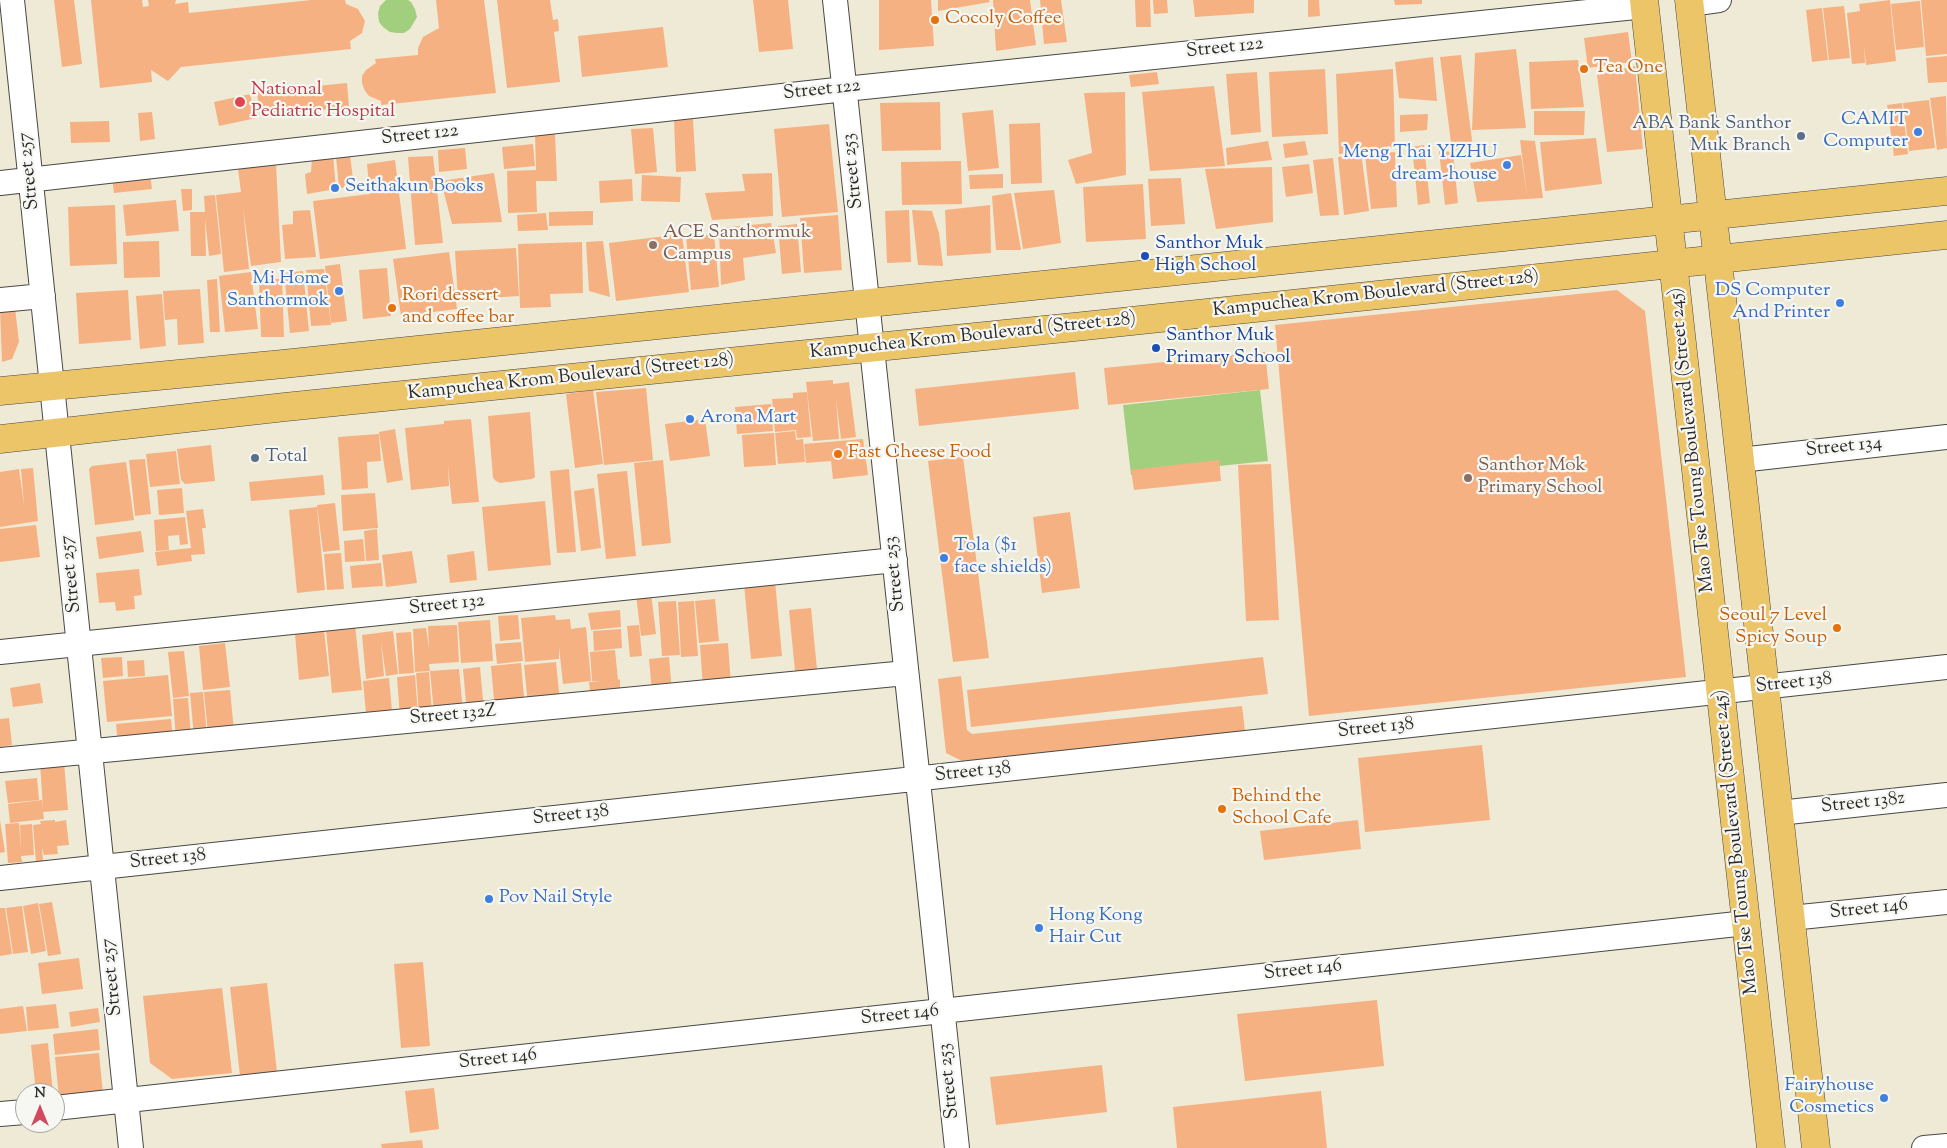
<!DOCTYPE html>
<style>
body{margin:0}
#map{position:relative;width:1947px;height:1148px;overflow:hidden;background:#efead6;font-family:"Sorts Mill Goudy",serif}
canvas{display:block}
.north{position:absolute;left:15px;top:1083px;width:50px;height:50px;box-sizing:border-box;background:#f6f6f2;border:1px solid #a5a5a2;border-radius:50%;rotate:0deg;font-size:14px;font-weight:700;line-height:20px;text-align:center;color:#2b2b2b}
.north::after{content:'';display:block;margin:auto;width:18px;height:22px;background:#d1495b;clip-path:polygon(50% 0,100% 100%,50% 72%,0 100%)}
</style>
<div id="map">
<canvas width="1947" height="1148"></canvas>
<div class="north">N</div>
</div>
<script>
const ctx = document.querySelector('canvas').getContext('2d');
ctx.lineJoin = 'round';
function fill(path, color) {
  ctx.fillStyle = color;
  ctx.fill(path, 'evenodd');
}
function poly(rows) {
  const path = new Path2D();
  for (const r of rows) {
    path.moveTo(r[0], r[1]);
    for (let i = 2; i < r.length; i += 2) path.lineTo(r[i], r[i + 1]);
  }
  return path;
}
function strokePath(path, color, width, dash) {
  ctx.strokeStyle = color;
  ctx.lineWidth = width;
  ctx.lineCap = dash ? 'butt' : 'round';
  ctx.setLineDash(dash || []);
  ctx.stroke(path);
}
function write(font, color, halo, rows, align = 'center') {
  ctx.font = font + ' "Sorts Mill Goudy",serif';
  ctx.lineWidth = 4.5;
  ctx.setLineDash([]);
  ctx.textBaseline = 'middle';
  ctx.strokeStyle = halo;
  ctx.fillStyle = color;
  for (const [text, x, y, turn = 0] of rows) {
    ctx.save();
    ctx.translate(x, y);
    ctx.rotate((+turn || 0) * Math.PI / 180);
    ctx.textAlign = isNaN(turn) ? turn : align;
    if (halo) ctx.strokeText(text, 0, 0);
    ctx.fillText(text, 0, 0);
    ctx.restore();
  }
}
fill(poly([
 [386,0,408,0,411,2,415,9,417,17,410,29,404,33,397,33,390,32,383,27,379,22,378,13,380,6],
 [1260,390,1268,461,1131,475,1123,405]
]), '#a2cf7d');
fill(poly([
 [54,0,74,0,82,64,62,67],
 [91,0,142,0,143,7,149,6,148,0,176,0,175,4,188,2,189,13,311,0,345,0,346,4,358,9,365,21,362,33,350,41,351,49,181,67,168,81,151,70,152,82,100,88],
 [436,0,484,0,496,93,381,105,381,101,369,96,365,91,362,83,362,76,366,70,376,63,375,59,418,55,418,48,423,37,439,28],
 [497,0,550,0,553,20,558,19,559,31,554,32,560,82,507,88],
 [753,0,788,0,793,49,759,52],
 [879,0,931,0,934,46,879,50],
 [938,0,989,0,990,2,938,11],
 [993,0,1030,0,1036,45,996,51],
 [1040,0,1061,0,1067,42,1044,44],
 [1135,0,1150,0,1151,27,1136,27],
 [1153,0,1167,0,1168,13,1154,14],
 [1193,0,1254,0,1254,13,1195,17],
 [1308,0,1319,0,1320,16,1308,17],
 [1394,0,1422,0,1422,4,1395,5],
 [1890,0,1896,61,1866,65,1864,45,1865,63,1852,64,1847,13,1860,11,1859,4],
 [1921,0,1947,0,1947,54,1926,56],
 [1920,1,1924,47,1896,50,1891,4],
 [1844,6,1850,58,1829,60,1823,8],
 [1822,8,1828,60,1812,62,1806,10],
 [663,27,668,67,582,77,578,36],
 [1628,32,1632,62,1588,68,1584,38],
 [1516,49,1526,128,1472,130,1475,53],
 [1461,55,1473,148,1452,150,1440,57],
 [1947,56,1947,82,1928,83,1926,58],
 [1433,57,1437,101,1399,98,1395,62],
 [1578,60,1584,107,1531,109,1529,62],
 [1635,66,1643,149,1607,152,1597,75],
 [1325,69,1328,134,1272,137,1269,72],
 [1393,69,1395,147,1339,154,1336,74],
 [1157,72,1159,84,1131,87,1129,75],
 [1257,72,1261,132,1231,135,1226,74],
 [347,83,349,107,260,116,257,92],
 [1214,86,1225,166,1150,171,1142,92],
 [1125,92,1126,175,1076,184,1068,160,1092,153,1084,93],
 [250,94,256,118,219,126,214,102],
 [1946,96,1947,148,1937,150,1930,98],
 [1929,100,1935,148,1909,151,1903,103],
 [940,102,941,150,882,151,880,103],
 [1902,103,1908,154,1894,156,1887,105],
 [993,110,999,168,968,171,962,113],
 [1534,111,1585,111,1584,135,1534,135],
 [152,112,155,139,140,141,138,113],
 [1428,114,1427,130,1400,132,1400,115],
 [693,119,696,171,676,172,674,120],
 [109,121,110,142,71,143,70,122],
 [1040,123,1042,183,1011,184,1009,124],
 [829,124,838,212,782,217,774,129],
 [653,128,657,172,635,174,631,129],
 [535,133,555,133,557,181,536,181,537,212,508,213,507,171,536,170],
 [1596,138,1602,184,1545,191,1540,142],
 [1520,140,1535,141,1543,198,1477,202,1470,163,1521,155,1527,195],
 [1268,141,1272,160,1227,165,1226,148],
 [1305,141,1308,155,1285,158,1283,144],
 [533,144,535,166,504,169,502,147],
 [1424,145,1430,203,1418,205,1412,147],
 [465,148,467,169,439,172,438,150],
 [1439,151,1453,152,1458,203,1445,205],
 [1395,152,1397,207,1371,209,1365,155],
 [1361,153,1369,211,1344,215,1338,157],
 [333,155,336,189,307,194,305,174,311,172,312,159],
 [350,155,354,187,339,188,336,157],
 [433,156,443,243,415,245,408,157],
 [1333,158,1339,215,1320,216,1313,160],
 [395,160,406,249,320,259,313,201,370,194,367,164],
 [961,161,962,204,902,205,901,162],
 [276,164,281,262,251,266,243,208,249,269,224,272,216,195,241,192,238,169],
 [1309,164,1313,193,1286,197,1282,167],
 [1272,167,1273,222,1216,229,1205,169],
 [494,173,502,222,452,224,441,181],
 [772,173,773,216,712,220,705,193,745,191,742,174],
 [150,174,152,189,114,193,112,178],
 [1003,174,1003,188,970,189,969,175],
 [642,175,681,177,680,202,641,201],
 [1181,178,1185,224,1151,226,1148,179],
 [632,179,633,201,600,203,599,181],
 [1143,184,1146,239,1086,242,1083,187],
 [181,189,192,189,192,210,183,211],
 [1054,190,1061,243,1023,249,1014,193],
 [1011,193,1021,250,996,250,992,196],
 [215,195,221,254,209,256,205,218,206,256,191,256,190,212,205,212,204,196],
 [176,200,179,231,126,236,123,205],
 [115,205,117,264,70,266,68,207],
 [990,205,991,253,947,256,945,210],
 [310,210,316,257,285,259,282,225,293,224,293,211],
 [909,210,911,262,887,263,885,211],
 [912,210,932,211,939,233,943,266,918,265],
 [593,211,593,225,549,226,549,212],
 [546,213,548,230,518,231,517,215],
 [838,215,842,270,804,273,800,218],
 [771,223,776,253,743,258,745,280,721,285,719,228],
 [797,224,801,272,782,274,778,226],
 [682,234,689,292,616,301,609,243],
 [714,234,719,287,691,290,686,236],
 [159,241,160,277,124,278,123,242],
 [603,241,610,297,589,291,586,242],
 [582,242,583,293,550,294,551,307,520,308,518,244],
 [516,248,519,296,458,300,455,251],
 [449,252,457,309,401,316,393,259],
 [340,264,347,321,331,323,325,266],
 [387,268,391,316,363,319,359,270],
 [324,269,331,325,311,326,306,270],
 [303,271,309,331,290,333,284,273],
 [251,272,258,329,225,332,219,276],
 [217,279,220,332,210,332,207,280],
 [259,279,282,279,284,337,261,337],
 [200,289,204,343,178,345,177,319,165,320,163,291],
 [128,290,131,340,79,344,76,293],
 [1617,290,1645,311,1686,677,1309,716,1275,325],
 [162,294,166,346,140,349,136,296],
 [15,308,19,342,12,359,2,362,0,309],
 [1265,352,1269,389,1108,405,1104,368],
 [1075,372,1079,409,919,426,915,389],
 [833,380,833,384,849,382,856,437,841,439,836,399,839,439,813,441,806,382],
 [646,388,653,460,604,465,596,392],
 [593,390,603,464,575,468,566,394],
 [807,392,811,437,797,438,796,430,775,432,772,399,793,398,793,393],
 [771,404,773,431,737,434,735,407],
 [530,412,535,477,532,479,500,483,496,481,493,478,488,416],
 [471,419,479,502,452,504,448,466,449,486,411,490,405,428,444,424,444,421],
 [705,419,710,456,670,461,665,424],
 [395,429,403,480,387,483,379,432],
 [795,431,796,440,803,439,805,462,778,464,775,433],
 [774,433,776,465,744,467,742,435],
 [379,434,381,461,367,462,368,488,342,490,338,437],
 [863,439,868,475,833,479,831,461,806,463,804,444],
 [211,445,215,481,185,484,181,480,177,449],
 [176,451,180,484,150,487,146,454],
 [963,457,989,658,953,662,928,461],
 [145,459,151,514,135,516,129,460],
 [663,460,671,543,642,546,634,463],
 [1219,460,1221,481,1134,490,1131,470],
 [126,462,134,520,95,525,89,469,92,466],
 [1271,464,1279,620,1246,621,1238,465],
 [33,468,38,521,0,527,0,472,19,469,24,505,21,469],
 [569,469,576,552,557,553,550,471],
 [627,471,636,556,606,559,597,474],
 [323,475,325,495,251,501,249,482],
 [182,488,184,513,159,515,157,490],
 [594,488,601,548,581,551,574,491],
 [375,493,378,528,343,531,341,495],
 [545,501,551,565,488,571,482,507],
 [335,503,340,550,323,552,317,505],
 [317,507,325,590,297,593,289,510],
 [203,509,206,528,202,528,205,554,191,555,192,561,157,566,155,552,191,548,186,511],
 [1070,512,1080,588,1042,593,1033,517],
 [185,517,188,544,180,545,179,535,168,536,169,550,156,551,154,520],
 [36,525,40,557,0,562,0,529],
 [377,529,379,560,366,561,364,531],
 [141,531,144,552,99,559,96,537],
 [363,539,365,561,345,562,344,541],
 [412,551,417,583,386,587,382,555],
 [474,551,477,580,450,583,447,555],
 [341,553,344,589,327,590,324,554],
 [381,563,383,586,352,588,350,566],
 [139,569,142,595,134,596,135,609,116,611,115,602,99,603,96,573],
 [775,581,782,656,751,659,744,584],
 [651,593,656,634,641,636,636,595],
 [715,599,719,641,699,643,695,601],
 [676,601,680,655,662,656,658,602],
 [694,601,698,656,681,657,678,602],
 [811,608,817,669,795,671,789,610],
 [620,610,621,627,591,630,588,613],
 [518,615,520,639,500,641,498,616],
 [555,615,556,620,570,619,571,629,586,627,591,681,563,684,559,647,559,659,525,662,521,618],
 [490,620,493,661,461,663,458,622],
 [355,625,362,690,332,693,326,629],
 [457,625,459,662,429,664,430,671,415,672,413,629,426,628,429,648,428,626],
 [639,625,642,656,630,657,627,626],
 [621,629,622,648,594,651,593,631],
 [324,630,329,676,299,680,295,634],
 [393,631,398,674,386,676,381,642,384,676,366,679,362,635],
 [411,632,414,673,399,674,396,633],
 [521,642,523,661,497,664,495,644],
 [225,643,230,687,203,690,199,646],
 [728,643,731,686,703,688,700,645],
 [615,650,618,680,620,679,620,689,590,692,589,682,601,681,592,681,590,652],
 [184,651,189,696,173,698,168,652],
 [122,657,123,676,103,678,101,658],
 [669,657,672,692,652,693,649,659],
 [1263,657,1268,694,971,727,967,690],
 [144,660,145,676,128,677,127,661],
 [556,662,560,702,528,705,524,665],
 [521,663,525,708,495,711,491,666],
 [480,667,484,711,467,713,463,669],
 [459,669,463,711,434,713,430,671],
 [429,672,432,713,419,715,416,673],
 [168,675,172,716,107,722,103,681],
 [415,675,418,715,400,717,397,677,399,677,399,679,399,677],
 [961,676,967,730,972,734,1242,706,1245,731,962,761,946,753,938,679],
 [389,678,392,711,366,713,363,681],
 [40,683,43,703,13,707,10,688],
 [230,690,234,731,208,734,204,692],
 [203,692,207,736,194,737,190,693],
 [188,698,191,738,176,739,173,699],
 [9,718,12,745,0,747,0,719],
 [171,719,173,740,118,745,116,724],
 [1482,745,1490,820,1365,832,1358,758],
 [64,762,68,810,43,812,44,819,10,823,8,804,42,800,43,808,40,763],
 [37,778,39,800,8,803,5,781],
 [0,820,5,852,0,853],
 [55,820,55,822,66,820,69,845,57,846,58,854,44,855,42,848,43,861,36,862,33,825,41,824,40,821],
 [1358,820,1361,849,1264,860,1260,831],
 [19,823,21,850,20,825,32,824,34,855,21,856,22,862,8,863,5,824],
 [52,902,61,954,48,956,39,904],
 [38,903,46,951,31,954,23,906],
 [22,906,28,952,13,954,6,908],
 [0,908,5,908,12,954,0,956],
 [79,958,83,989,42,994,38,963],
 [423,962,430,1046,401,1048,394,964],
 [267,983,277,1072,240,1076,230,987],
 [222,988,232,1073,172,1079,150,1063,143,996],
 [1377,1000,1384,1066,1245,1081,1237,1014],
 [56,1004,59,1028,28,1031,26,1007],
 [23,1006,27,1031,0,1034,0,1009],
 [98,1008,100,1022,71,1027,69,1012],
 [98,1029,100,1050,55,1055,53,1034],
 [48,1043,53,1093,36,1093,31,1045],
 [99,1053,103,1094,59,1098,55,1057],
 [1102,1065,1107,1112,996,1125,990,1077],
 [434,1088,439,1129,410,1133,405,1091],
 [1321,1091,1327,1148,1177,1148,1173,1107],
 [422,1140,423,1148,382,1148,381,1144]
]), '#f5b182');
const minor = poly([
 [12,0,131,1148],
 [835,0,957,1148],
 [1690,4,1719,0],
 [0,183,845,89,1645,6],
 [0,300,43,296],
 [1740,460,1947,437],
 [0,652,895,560],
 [0,760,906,673],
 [1779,813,1947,795],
 [0,878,1947,667],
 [1791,918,1947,902],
 [55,1108,1746,923],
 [0,1114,25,1112],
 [1924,1148,1947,1146]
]);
const major = poly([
 [1644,0,1771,1148],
 [1689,0,1816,1148],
 [0,391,283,364,1947,191],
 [0,439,285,407,1084,326,1947,235]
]);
strokePath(minor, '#484845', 26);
strokePath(major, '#484845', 29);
strokePath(minor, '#fff', 24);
strokePath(major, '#edc569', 28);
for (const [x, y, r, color] of [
 [935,20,5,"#e8710a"],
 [1584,69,5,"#e8710a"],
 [240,102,6,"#e0444e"],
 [1918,132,5,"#3f7fe0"],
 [1801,136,5,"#5c6f8a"],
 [1507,165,5,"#3f7fe0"],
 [335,188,5,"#3f7fe0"],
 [653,245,5,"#8d6e63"],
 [1145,256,5,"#1a4fb4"],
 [339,291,5,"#3f7fe0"],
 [1840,303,5,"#3f7fe0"],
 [392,308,5,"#e8710a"],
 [1156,348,5,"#1a4fb4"],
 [690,419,5,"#3f7fe0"],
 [838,454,5,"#e8710a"],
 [255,458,5,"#5c6f8a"],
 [1468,478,5,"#8d6e63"],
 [944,558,5,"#3f7fe0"],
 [1837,628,5,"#e8710a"],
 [1222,809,5,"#e8710a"],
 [489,899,5,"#3f7fe0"],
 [1039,928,5,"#3f7fe0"],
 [1884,1098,5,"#3f7fe0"]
]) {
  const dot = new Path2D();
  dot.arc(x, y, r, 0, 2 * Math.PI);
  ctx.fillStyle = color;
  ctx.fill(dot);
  strokePath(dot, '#f6f6f2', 2);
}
write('19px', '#c56008', '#f6f6f2', [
 ["Cocoly Coffee",945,20],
 ["Tea One",1594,69],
 ["Rori dessert",402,297],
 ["and coffee bar",402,319],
 ["Fast Cheese Food",848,454],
 ["Seoul 7 Level",1827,617,"right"],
 ["Spicy Soup",1827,639,"right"],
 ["Behind the",1232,798],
 ["School Cafe",1232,820]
], 'left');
write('19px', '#2b2b2b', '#f6f6f2', [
 ["Street 122",1225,49,-6],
 ["Street 122",822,91,-6],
 ["Street 122",420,136,-6],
 ["Street 257",30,171,-96],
 ["Street 253",854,171,-96],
 ["Kampuchea Krom Boulevard (Street 128)",1376,295,-6],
 ["Kampuchea Krom Boulevard (Street 128)",973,337,-6],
 ["Kampuchea Krom Boulevard (Street 128)",571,378,-6],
 ["Mao Tse Toung Boulevard (Street 245)",1693,440,-96],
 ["Street 134",1844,448,-6],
 ["Street 257",72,574,-96],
 ["Street 253",896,574,-96],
 ["Street 132",447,606,-6],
 ["Street 138",1794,684,-6],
 ["Street 132Z",453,716,-5],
 ["Street 138",1376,729,-6],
 ["Street 138",973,773,-6],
 ["Street 138z",1863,804,-6],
 ["Street 138",571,816,-6],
 ["Mao Tse Toung Boulevard (Street 245)",1737,842,-96],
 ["Street 138",168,860,-6],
 ["Street 146",1869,910,-6],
 ["Street 146",1303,971,-6],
 ["Street 257",113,977,-96],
 ["Street 146",900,1016,-6],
 ["Street 146",498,1060,-6],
 ["Street 253",950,1081,-96]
]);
write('19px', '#be3a42', '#f6f6f2', [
 ["National",251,91],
 ["Pediatric Hospital",251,113]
], 'left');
write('19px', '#366cbe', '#f6f6f2', [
 ["CAMIT",1908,121],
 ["Computer",1908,143],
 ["Meng Thai YIZHU",1497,154],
 ["dream-house",1497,176],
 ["Seithakun Books",345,188,"left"],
 ["Mi Home",329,280],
 ["Santhormok",329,302],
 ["DS Computer",1830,292],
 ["And Printer",1830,314],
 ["Arona Mart",700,419,"left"],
 ["Tola ($1",954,547,"left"],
 ["face shields)",954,569,"left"],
 ["Pov Nail Style",499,899,"left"],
 ["Hong Kong",1049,917,"left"],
 ["Hair Cut",1049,939,"left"],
 ["Fairyhouse",1874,1087],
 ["Cosmetics",1874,1109]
], 'right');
write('19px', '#4e5e75', '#f6f6f2', [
 ["ABA Bank Santhor",1791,125],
 ["Muk Branch",1791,147],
 ["Total",265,458,"left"]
], 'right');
write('19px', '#785e54', '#f6f6f2', [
 ["ACE Santhormuk",663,234],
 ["Campus",663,256],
 ["Santhor Mok",1478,467],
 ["Primary School",1478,489]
], 'left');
write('19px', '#164399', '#f6f6f2', [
 ["Santhor Muk",1155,245],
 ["High School",1155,267],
 ["Santhor Muk",1166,337],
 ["Primary School",1166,359]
], 'left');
</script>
